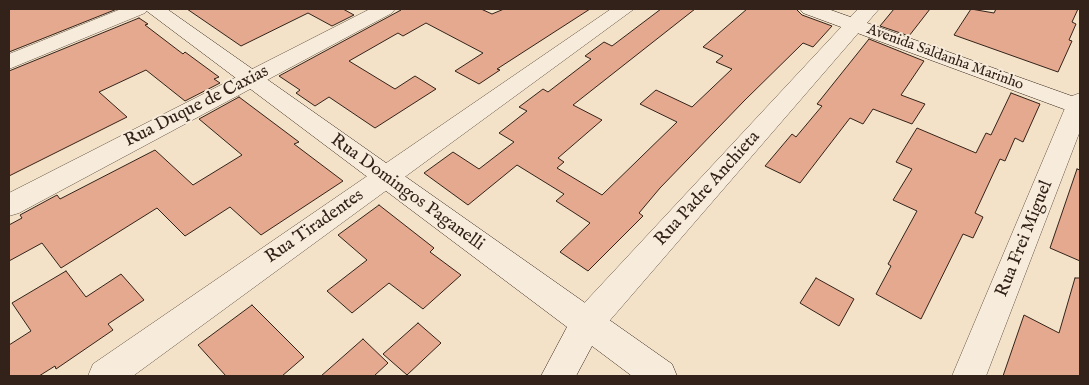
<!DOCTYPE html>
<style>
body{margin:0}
#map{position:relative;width:1089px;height:385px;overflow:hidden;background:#f3e2c7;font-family:"IM FELL English",serif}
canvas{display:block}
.frame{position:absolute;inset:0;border:10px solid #332219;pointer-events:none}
</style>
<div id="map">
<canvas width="1089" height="385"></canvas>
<div class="frame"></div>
</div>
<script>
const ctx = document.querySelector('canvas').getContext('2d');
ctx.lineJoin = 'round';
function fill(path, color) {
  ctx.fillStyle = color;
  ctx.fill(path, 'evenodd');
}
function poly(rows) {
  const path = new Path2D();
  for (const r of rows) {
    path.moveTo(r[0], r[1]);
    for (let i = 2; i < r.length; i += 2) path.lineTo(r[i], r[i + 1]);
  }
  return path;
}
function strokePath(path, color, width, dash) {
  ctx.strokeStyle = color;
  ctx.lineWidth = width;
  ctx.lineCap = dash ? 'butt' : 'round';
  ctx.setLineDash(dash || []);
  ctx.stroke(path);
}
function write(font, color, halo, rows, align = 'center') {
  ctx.font = font + ' "IM FELL English",serif';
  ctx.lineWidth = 4;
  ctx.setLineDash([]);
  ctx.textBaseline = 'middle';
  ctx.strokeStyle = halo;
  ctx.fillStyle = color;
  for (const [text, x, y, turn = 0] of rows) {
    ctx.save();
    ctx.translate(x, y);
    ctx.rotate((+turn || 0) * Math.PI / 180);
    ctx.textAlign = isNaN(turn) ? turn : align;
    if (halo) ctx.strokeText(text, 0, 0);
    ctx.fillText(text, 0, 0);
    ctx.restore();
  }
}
const building = poly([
 [9,9,117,9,9,52,9,9],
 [187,9,343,9,354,15,332,26,308,13,241,46,187,9],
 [398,9,481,9,492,14,504,9,590,9,497,69,500,70,479,84,455,71,483,53,426,23,403,36,398,33,349,61,395,89,415,76,436,89,375,128,329,97,315,106,296,93,300,90,279,76,401,10,398,9],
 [661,9,695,9,573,105,602,120,558,158,564,162,557,168,602,195,677,122,640,104,656,90,692,107,732,69,716,62,723,56,703,47,747,9,796,9,802,15,832,26,813,47,803,43,744,101,660,188,639,213,643,216,588,271,560,252,590,223,556,201,564,194,517,165,468,205,424,173,453,152,479,169,514,142,499,133,527,111,519,107,543,89,548,92,591,59,585,56,604,42,612,46,661,9],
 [894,9,930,9,909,36,880,26,894,9],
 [971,9,994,13,996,9,1078,9,1072,22,1076,24,1069,40,1072,41,1058,72,954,35,971,9],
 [139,18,148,24,145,25,183,54,185,52,219,77,214,79,220,83,185,101,146,70,99,92,127,117,9,176,9,71,139,18],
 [869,39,924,61,901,95,925,104,912,124,873,109,863,124,850,118,800,183,765,166,792,134,796,137,822,106,817,104,869,39],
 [1011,93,1040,104,1023,142,1015,138,1005,161,1000,159,975,213,983,217,973,238,963,234,921,319,876,294,891,266,888,264,917,211,893,200,912,169,896,162,917,128,976,153,986,133,991,135,1011,93],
 [239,97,299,142,294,144,343,181,261,235,230,207,185,236,157,208,61,268,42,243,9,261,9,225,22,218,20,215,57,195,60,199,155,150,193,185,242,155,199,119,239,97],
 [1077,169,1080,170,1080,261,1050,248,1077,169],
 [379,205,434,248,430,252,461,275,423,309,389,283,352,313,327,291,367,260,338,235,379,205],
 [66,271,86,297,121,274,144,300,108,324,113,330,56,369,55,366,39,376,9,376,9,345,31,331,12,303,66,271],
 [816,278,854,299,839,326,800,303,816,278],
 [1075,278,1080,278,1080,376,1003,376,1024,315,1059,333,1075,278],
 [252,305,304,357,282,376,226,376,198,345,252,305],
 [418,323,441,343,407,375,383,354,418,323],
 [363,339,388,363,374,376,321,376,363,339]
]);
fill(building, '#e5a98f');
strokePath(building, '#332219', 1);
const street = poly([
 [121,9,148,9,145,13,9,69,9,54,121,9],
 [370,9,395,9,392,13,19,213,9,216,9,193,370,9],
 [611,9,634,9,133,376,88,376,93,364,611,9],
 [858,9,879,9,599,333,587,338,575,333,571,323,575,313,858,9],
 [1080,93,1080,131,986,376,952,376,1068,101,1072,96,1080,93]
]);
const secondary = poly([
 [144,9,167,9,672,364,677,376,632,376,592,346,576,376,541,376,567,327,144,9],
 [800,9,828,9,1080,99,1080,115,803,13,800,9]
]);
strokePath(street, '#635244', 1);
strokePath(secondary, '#332219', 1);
fill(street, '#f7ecdb');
fill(secondary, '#f7ecdb');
write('15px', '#332219', '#f7ecdb', [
 ["Avenida Saldanha Marinho",945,58,20]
]);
write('18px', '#332219', '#f7ecdb', [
 ["Rua Duque de Caxias",197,107,-27],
 ["Rua Padre Anchieta",708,189,-48],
 ["Rua Domingos Paganelli",407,193,36],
 ["Rua Tiradentes",315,227,-35],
 ["Rua Frei Miguel",1025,239,-68]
]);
</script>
